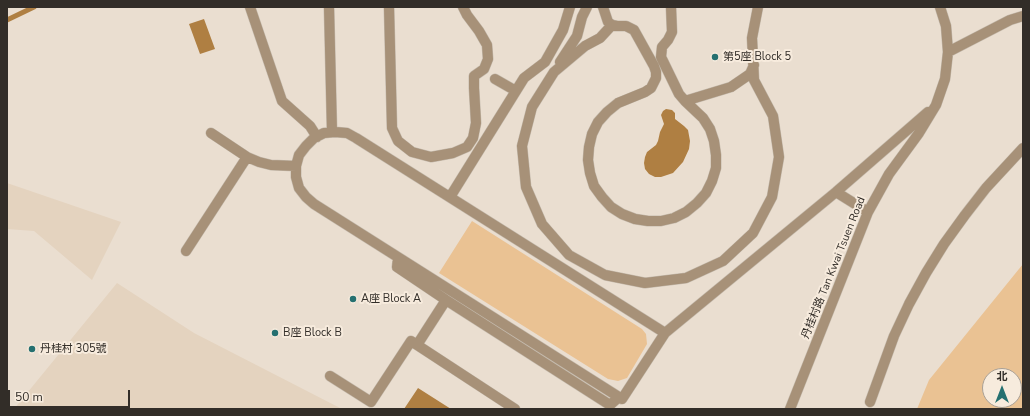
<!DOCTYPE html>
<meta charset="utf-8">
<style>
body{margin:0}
#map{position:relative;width:1030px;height:416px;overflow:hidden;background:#eaded0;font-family:"Nunito Sans","Noto Sans SC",sans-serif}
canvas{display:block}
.frame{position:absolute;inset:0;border:8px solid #322d28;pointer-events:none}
.north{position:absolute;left:982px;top:368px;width:40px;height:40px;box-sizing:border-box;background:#f7ebdd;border:1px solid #a89f95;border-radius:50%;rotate:0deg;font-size:11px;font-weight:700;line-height:16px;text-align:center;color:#322d28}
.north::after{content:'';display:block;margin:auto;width:14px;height:18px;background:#257070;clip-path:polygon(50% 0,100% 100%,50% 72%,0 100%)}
.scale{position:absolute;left:8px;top:390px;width:122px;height:18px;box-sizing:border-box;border:2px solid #322d28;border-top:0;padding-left:5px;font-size:12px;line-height:14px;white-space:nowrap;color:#322d28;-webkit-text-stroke:3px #f7ebdd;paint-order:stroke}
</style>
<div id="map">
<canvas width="1030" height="416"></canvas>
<div class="frame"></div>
<div class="north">北</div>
<div class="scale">50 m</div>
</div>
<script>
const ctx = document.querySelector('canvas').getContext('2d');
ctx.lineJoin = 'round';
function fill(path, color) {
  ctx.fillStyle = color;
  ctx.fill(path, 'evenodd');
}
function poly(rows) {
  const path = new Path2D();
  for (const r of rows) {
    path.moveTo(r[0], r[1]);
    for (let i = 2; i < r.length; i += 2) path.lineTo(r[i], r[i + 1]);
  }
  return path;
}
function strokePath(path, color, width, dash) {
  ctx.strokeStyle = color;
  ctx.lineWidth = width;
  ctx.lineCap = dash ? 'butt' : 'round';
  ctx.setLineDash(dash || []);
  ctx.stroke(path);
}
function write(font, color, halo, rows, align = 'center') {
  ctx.font = font + ' "Nunito Sans","Noto Sans SC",sans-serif';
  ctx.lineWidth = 4;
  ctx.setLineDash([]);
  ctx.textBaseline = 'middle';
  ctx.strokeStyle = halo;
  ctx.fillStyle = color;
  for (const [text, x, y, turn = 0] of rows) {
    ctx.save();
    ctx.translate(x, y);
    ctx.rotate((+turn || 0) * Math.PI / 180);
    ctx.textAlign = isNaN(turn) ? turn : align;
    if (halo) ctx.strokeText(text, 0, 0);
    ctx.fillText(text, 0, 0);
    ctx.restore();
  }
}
fill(poly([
 [7,183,121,222,92,280,34,231,7,229],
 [117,283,194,333,342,409,14,409]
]), '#e4d3bf');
fill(poly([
 [472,221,642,329,646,334,647,344,627,378,618,381,608,379,439,273],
 [1023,264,1023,409,917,409,929,380],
 [990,376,1014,376,1014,400,990,400]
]), '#eac293');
fill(poly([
 [204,19,215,49,200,54,189,24],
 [666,109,672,110,675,113,675,119,684,126,688,130,690,141,689,149,683,162,673,173,661,177,655,177,649,174,645,169,644,163,645,157,647,152,656,145,658,141,660,132,664,124,661,115,663,111],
 [418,388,451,409,404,409]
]), '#af7f42');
strokePath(poly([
 [7,20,34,7]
]), '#af7f42', 5);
const minor = poly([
 [250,7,282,101,310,126,317,137],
 [329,7,332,132],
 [389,7,392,128,398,141,412,152,431,157,453,153,467,147,473,138,476,123,474,88,474,76,484,69,488,59,487,45,479,31,467,15,463,7],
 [603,7,608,22,612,25,617,26,626,26,634,30,654,66,656,72,656,78,651,88,645,92,618,103,607,112,598,122,592,134,589,147,588,160,590,173,594,186,602,197,611,207,622,214,635,219,648,221,661,221,674,218,686,212,697,203,706,193,712,181,716,168,716,155,714,141,710,129,703,118,685,101,679,94,661,57,662,47,668,40,672,32,671,7],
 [612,25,600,38,585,46,554,72,532,107,522,146,526,187,542,224,569,255,605,275,645,283,686,278,723,261,753,233,772,197,779,157,773,116,754,80,752,38,758,7],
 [948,52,1010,20,1023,16],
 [560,62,577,36,582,17,587,7],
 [495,79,516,91],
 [685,101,731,87,750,74,754,65],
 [335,132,347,133,356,138,665,333,622,399,314,204,306,197,299,188,296,177,296,166,299,155,306,146,314,138,324,133,335,132],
 [211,133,247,157,259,162,271,165,296,166],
 [836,192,868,212],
 [450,197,524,78,545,62,563,30,570,7],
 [186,251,247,157],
 [398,258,397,267,446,300,610,405,619,397],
 [665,333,836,192,928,112],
 [417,345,446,300],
 [330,376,371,402,411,341,515,409],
 [870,402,894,336,909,304,926,273,944,244,965,215,986,188,1023,148],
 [790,409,868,212,889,174,919,133,936,105,945,79,948,52,946,26,940,7]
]);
strokePath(minor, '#c5bbae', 11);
strokePath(minor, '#a79178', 10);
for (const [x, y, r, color] of [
 [715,57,4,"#257070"],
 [353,299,4,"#257070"],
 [275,333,4,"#257070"],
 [32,349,4,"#257070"]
]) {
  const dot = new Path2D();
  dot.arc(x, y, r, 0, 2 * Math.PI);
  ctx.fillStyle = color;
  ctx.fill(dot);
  strokePath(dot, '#f7ebdd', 1.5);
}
write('11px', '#322d28', '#f7ebdd', [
 ["第5座 Block 5",723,57],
 ["A座 Block A",361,299],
 ["B座 Block B",283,333],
 ["丹桂村 305號",40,349]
], 'left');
write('11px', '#322d28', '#f7ebdd', [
 ["丹桂村路 Tan Kwai Tsuen Road",834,268,-68]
]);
</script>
